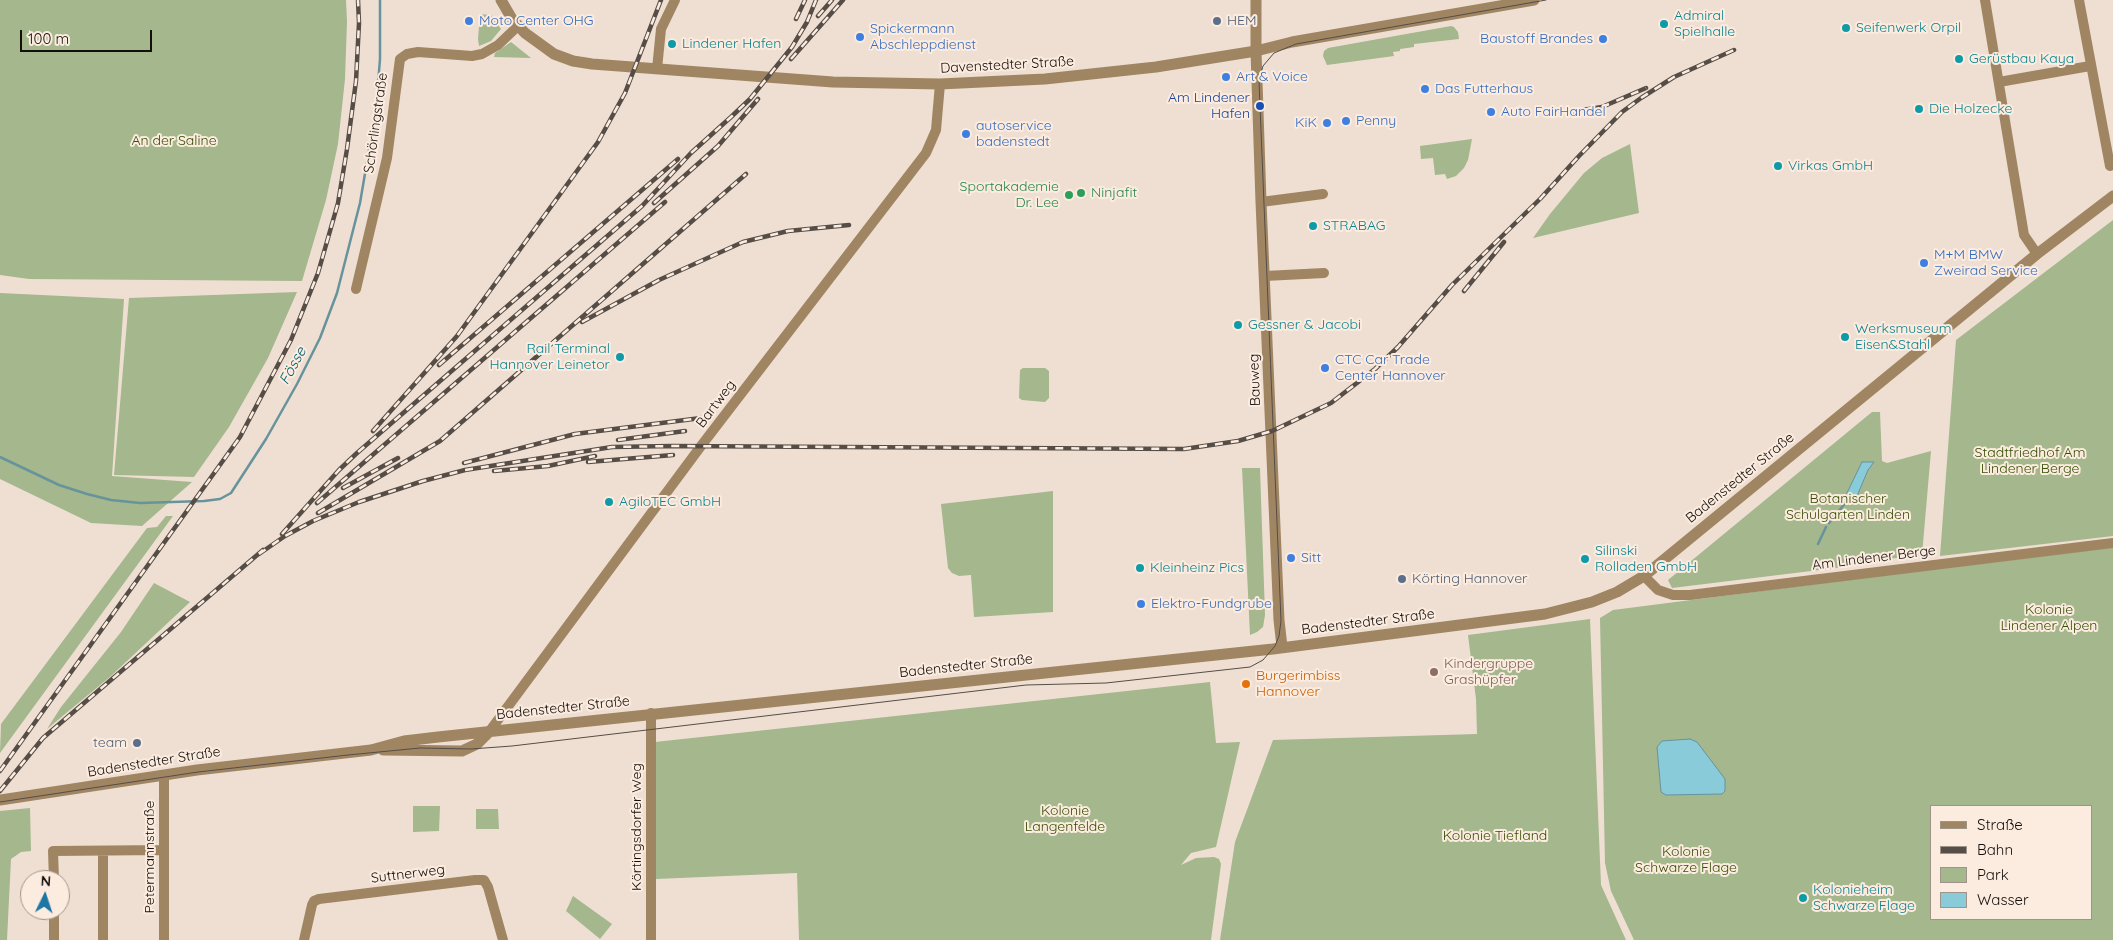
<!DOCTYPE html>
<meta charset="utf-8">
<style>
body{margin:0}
#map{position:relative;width:2113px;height:940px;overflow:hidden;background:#efdfd2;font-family:Quicksand,sans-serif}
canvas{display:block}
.legend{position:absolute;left:1930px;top:805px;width:162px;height:115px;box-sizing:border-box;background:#fcecdf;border:1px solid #9f948a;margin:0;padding:6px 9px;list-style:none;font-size:15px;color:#140f0b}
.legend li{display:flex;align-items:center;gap:10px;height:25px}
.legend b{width:25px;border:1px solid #9f948a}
.north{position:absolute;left:20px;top:870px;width:50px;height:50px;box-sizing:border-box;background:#fcecdf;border:1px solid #9f948a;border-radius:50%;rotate:4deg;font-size:14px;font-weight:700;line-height:20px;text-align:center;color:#140f0b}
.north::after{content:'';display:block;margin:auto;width:18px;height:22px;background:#1e76a5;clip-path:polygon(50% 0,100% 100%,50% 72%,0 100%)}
.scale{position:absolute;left:20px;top:30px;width:132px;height:22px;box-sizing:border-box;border:2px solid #140f0b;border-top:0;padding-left:6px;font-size:15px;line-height:18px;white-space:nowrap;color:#140f0b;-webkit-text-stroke:4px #fcecdf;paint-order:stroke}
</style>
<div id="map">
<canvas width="2113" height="940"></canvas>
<ul class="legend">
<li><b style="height:6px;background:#a08563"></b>Straße</li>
<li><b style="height:6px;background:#554d46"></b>Bahn</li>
<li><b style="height:14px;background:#a4b78d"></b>Park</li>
<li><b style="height:14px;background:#8acbda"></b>Wasser</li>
</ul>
<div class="north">N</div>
<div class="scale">100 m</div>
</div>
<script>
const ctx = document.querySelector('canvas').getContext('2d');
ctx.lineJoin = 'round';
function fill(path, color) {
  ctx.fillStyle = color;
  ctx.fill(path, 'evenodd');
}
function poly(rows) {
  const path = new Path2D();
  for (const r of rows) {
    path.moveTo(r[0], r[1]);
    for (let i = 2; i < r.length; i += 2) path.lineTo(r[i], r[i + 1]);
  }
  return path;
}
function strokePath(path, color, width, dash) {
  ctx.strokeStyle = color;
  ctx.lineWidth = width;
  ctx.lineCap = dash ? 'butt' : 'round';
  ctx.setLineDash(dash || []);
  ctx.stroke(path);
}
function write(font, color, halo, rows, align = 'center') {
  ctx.font = font + ' Quicksand,sans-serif';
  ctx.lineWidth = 4;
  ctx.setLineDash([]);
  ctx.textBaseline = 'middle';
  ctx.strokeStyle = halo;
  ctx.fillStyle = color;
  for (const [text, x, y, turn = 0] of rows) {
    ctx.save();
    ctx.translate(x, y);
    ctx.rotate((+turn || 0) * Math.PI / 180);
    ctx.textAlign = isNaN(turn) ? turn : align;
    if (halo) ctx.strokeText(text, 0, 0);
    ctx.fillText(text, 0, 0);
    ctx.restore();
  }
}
fill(poly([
 [0,0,346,0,347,21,345,79,338,144,326,200,302,281,29,279,0,275],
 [480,14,491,15,501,29,491,41,479,46,478,39],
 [1451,26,1454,27,1458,32,1459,39,1414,44,1414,47,1400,49,1400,51,1393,52,1394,56,1327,65,1323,56,1324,51,1328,48],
 [511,42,531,58,494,57,495,53],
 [1472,139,1468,160,1464,168,1456,176,1447,179,1445,174,1435,175,1433,158,1421,159,1420,146],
 [1630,144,1639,213,1533,238,1550,214,1584,173,1602,158],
 [2113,220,2113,536,1940,556,1956,340],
 [297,292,268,358,229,427,194,477,114,475,129,298],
 [0,293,124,299,112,476,192,482,142,526,91,523,0,479],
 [1023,368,1045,368,1049,371,1049,398,1045,402,1022,400,1019,398,1020,370],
 [1872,412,1880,412,1882,461,1887,463,1931,451,1922,555,1845,564,1844,567,1672,588,1668,580],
 [1242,468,1260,468,1265,615,1263,627,1257,632,1250,635],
 [1053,491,1053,612,974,617,971,575,959,576,952,573,948,568,941,504],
 [166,516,173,516,0,753,1,724,147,528,157,527],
 [2113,546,2113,940,1634,940,1611,891,1605,863,1600,618,1613,610],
 [1932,806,2092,806,2092,919,1932,919],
 [154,583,190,602,111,676,47,729,61,707,121,632],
 [1590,619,1601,885,1626,940,1220,940,1235,842,1273,740,1477,734,1476,699,1468,635],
 [1210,682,1216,743,1240,742,1216,847,1191,853,1181,865,1196,858,1214,857,1219,859,1221,864,1211,940,799,940,797,873,656,879,655,742],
 [413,806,440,806,439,831,413,832],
 [30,808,31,851,21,852,11,859,7,940,0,940,0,811],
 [476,809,498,809,499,829,476,829],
 [573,896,612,924,600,939,566,911]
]), '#a4b78d');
const water = poly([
 [1862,462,1874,462,1868,470,1857,496,1847,501,1846,495,1862,462],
 [1690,739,1697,742,1725,779,1725,791,1722,794,1666,795,1661,792,1657,747,1662,741,1690,739]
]);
fill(water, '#8acbda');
strokePath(water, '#67939c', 1);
strokePath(poly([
 [0,457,59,485,87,494,111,500,140,503,204,501,220,499,231,493,266,439,297,384,320,338,337,293,360,203,376,109,380,59,380,0],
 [1829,523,1847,501],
 [1818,544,1826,527]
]), '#67939c', 2.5);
strokePath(poly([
 [1985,0,2024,235,2037,254],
 [2079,0,2110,166],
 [657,69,661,29,675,0],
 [1999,82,2090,66],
 [1261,202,1323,194],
 [1265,276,1324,273],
 [356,289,387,158,400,59,407,54,418,52,472,56,482,54,498,45,518,26],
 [1644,576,1658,590,1673,595,1690,595,2113,543],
 [489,732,701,446,926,153,936,130,940,84],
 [164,775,164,940],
 [103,851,103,940],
 [54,880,53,851,164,850],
 [54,910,54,940],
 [304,940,312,905,314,901,319,899,475,880,484,880,488,887,503,940],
 [651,940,651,713]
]), '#a08563', 10);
strokePath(poly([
 [501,0,512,19,525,33,554,54,573,61,592,64,833,82,940,84,1045,79,1156,67,1256,51,1292,42,1534,0],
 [1256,0,1256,51,1261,202,1279,620,1282,647],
 [383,750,462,751,477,744,489,732],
 [0,800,197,770,371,750,404,741,438,737,1273,649,1545,614,1592,602,1617,592,1644,576,2037,254,2113,196]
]), '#a08563', 11);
strokePath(poly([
 [0,802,198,772,348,755,420,748,471,749,512,746,1026,685,1106,683,1250,667,1263,660,1275,646,1279,636,1281,621,1260,106,1259,80,1263,66,1274,53,1296,44,1546,0]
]), '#554d46', 1);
const rail = poly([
 [818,16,832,0],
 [796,19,805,0],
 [791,59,843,0],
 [1570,112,1602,107,1646,88],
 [654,203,718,146,758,99],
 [1464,291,1504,242],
 [582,322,659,280,743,242,788,231,849,225],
 [439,365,678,159],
 [373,431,457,336,598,142,625,93,661,0],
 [618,440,685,431],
 [588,462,673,455],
 [464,463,575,434,701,418],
 [494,471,548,466,595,456],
 [343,488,398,458],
 [317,503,665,202],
 [318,513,440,441,746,174],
 [282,534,339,470,357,453,642,206,691,153,731,117,750,99,792,47,807,22,816,0],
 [259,554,285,536,313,521,359,502,423,481,465,470,612,447,672,446,1184,449,1238,441,1272,431,1331,403,1375,369,1398,347,1452,285,1541,198,1579,156,1622,112,1641,98,1674,77,1734,50],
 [0,771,240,437,291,340,318,273,338,203,347,149,356,81,359,23,358,0],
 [0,791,43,738,263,550]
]);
strokePath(rail, '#554d46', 4.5);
strokePath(rail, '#fcecdf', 2.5, [8]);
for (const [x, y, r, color] of [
 [469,21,5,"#3f7fe0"],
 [1217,21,5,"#5c6f8a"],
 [1664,24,5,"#0f9aa8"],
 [1846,28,5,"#0f9aa8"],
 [860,37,5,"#3f7fe0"],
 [1603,39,5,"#3f7fe0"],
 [672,44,5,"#0f9aa8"],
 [1959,59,5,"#0f9aa8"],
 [1226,77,5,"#3f7fe0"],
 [1425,89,5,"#3f7fe0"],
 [1260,106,5,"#1a4fb4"],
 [1919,109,5,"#0f9aa8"],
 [1491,112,5,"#3f7fe0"],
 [1346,121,5,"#3f7fe0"],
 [1327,123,5,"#3f7fe0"],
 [966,134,5,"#3f7fe0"],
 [1778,166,5,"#0f9aa8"],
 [1081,193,5,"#2e9e5b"],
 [1069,195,5,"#2e9e5b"],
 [1313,226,5,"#0f9aa8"],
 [1924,263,5,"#3f7fe0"],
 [1238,325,5,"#0f9aa8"],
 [1845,337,5,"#0f9aa8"],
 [620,357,5,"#0f9aa8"],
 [1325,368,5,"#3f7fe0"],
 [609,502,5,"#0f9aa8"],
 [1291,558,5,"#3f7fe0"],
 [1585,559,5,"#0f9aa8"],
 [1140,568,5,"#0f9aa8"],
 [1402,579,5,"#5c6f8a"],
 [1141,604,5,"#3f7fe0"],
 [1434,672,5,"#8d6e63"],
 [1246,684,5,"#e8710a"],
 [137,743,5,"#5c6f8a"],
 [1803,898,5,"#0f9aa8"]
]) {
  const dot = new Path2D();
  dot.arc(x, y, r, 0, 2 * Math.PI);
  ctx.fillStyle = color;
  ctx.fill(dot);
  strokePath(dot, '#fcecdf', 2);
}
write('14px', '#0d838f', '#fcecdf', [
 ["Admiral",1674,16],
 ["Spielhalle",1674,32],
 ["Seifenwerk Orpil",1856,28],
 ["Lindener Hafen",682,44],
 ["Gerüstbau Kaya",1969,59],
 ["Die Holzecke",1929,109],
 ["Virkas GmbH",1788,166],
 ["STRABAG",1323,226],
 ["Gessner & Jacobi",1248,325],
 ["Werksmuseum",1855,329],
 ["Eisen&Stahl",1855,345],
 ["Rail Terminal",610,349,"right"],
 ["Hannover Leinetor",610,365,"right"],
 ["AgiloTEC GmbH",619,502],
 ["Silinski",1595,551],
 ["Rolladen GmbH",1595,567],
 ["Kleinheinz Pics",1150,568],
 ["Kolonieheim",1813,890],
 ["Schwarze Flage",1813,906]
], 'left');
write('14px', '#366cbe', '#fcecdf', [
 ["Moto Center OHG",479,21],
 ["Spickermann",870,29],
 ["Abschleppdienst",870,45],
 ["Baustoff Brandes",1593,39,"right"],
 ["Art & Voice",1236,77],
 ["Das Futterhaus",1435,89],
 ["Auto FairHandel",1501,112],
 ["Penny",1356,121],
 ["KiK",1317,123,"right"],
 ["autoservice",976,126],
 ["badenstedt",976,142],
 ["M+M BMW",1934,255],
 ["Zweirad Service",1934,271],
 ["CTC Car Trade",1335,360],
 ["Center Hannover",1335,376],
 ["Sitt",1301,558],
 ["Elektro-Fundgrube",1151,604]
], 'left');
write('14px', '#4e5e75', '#fcecdf', [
 ["HEM",1227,21],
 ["Körting Hannover",1412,579],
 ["team",127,743,"right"]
], 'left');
write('14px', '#140f0b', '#fcecdf', [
 ["Davenstedter Straße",1007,65,-3],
 ["Schörlingstraße",376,123,-82],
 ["Bauweg",1255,380,-92],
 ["Bartweg",716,404,-53],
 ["Badenstedter Straße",1740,478,-39],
 ["Am Lindener Berge",1874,558,-7],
 ["Badenstedter Straße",1368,622,-7],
 ["Badenstedter Straße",966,666,-6],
 ["Badenstedter Straße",563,708,-6],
 ["Badenstedter Straße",154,762,-9],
 ["Körtingsdorfer Weg",637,827,-90],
 ["Petermannstraße",150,857,-90],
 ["Suttnerweg",408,874,-7]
]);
write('14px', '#164399', '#fcecdf', [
 ["Am Lindener",1250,98],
 ["Hafen",1250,114]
], 'right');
write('14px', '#354e03', '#fcecdf', [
 ["An der Saline",174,141],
 ["Stadtfriedhof Am",2030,453],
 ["Lindener Berge",2030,469],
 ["Botanischer",1848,499],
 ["Schulgarten Linden",1848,515],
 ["Kolonie",2049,610],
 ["Lindener Alpen",2049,626],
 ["Kolonie",1065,811],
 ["Langenfelde",1065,827],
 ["Kolonie Tiefland",1495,836],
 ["Kolonie",1686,852],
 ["Schwarze Flage",1686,868]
]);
write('14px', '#27864d', '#fcecdf', [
 ["Sportakademie",1059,187],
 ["Dr. Lee",1059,203],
 ["Ninjafit",1091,193,"left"]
], 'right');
write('14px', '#785e54', '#fcecdf', [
 ["Kindergruppe",1444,664],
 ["Grashüpfer",1444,680]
], 'left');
write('14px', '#c56008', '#fcecdf', [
 ["Burgerimbiss",1256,676],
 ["Hannover",1256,692]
], 'left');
write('italic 15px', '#005f6f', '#fcecdf', [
 ["Fösse",293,366,-62]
]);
</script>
